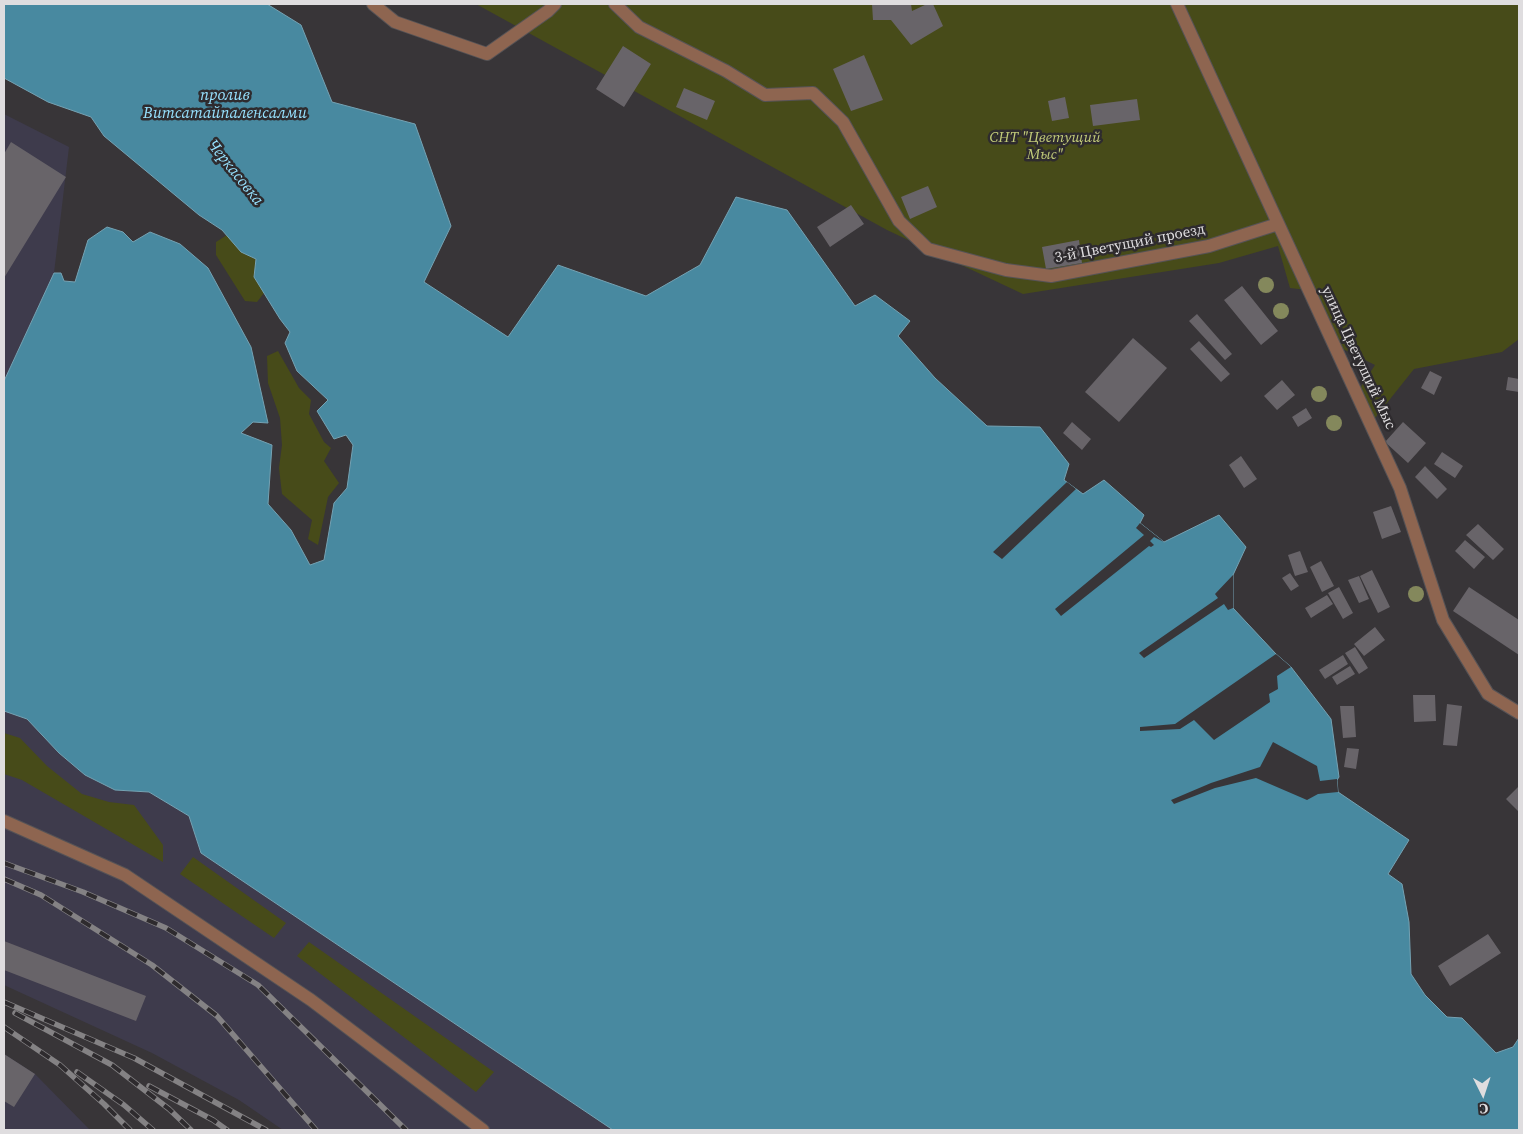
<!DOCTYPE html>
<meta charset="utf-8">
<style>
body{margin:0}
#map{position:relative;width:1523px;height:1134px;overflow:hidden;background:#383538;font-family:"Source Serif 4",serif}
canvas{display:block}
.frame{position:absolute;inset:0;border:5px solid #dfdddf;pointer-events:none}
.north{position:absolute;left:1458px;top:1069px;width:50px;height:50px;-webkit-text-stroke:4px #2e2b2e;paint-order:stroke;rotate:176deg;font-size:14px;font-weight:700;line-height:20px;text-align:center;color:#dfdddf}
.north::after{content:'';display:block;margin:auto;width:18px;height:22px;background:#dfdddf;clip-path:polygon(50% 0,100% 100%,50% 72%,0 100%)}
</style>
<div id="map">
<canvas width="1523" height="1134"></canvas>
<div class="frame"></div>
<div class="north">С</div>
</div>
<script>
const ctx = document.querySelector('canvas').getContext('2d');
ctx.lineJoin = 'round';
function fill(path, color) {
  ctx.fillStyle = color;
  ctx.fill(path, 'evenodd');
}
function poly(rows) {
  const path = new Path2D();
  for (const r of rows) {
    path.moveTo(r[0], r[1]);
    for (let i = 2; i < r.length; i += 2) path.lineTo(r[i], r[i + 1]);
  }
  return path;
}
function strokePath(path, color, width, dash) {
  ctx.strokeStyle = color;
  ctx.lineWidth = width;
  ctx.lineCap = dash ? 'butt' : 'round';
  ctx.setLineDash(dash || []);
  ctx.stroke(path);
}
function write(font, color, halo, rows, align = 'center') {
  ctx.font = font + ' "Source Serif 4",serif';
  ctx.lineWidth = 5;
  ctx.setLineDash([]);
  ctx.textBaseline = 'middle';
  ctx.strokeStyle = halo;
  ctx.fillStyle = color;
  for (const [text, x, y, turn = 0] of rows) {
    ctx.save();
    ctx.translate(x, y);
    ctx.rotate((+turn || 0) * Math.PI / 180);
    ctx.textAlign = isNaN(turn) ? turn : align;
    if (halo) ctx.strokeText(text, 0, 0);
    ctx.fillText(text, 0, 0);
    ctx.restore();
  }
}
fill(poly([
 [4,114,69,147,54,273,4,381],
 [4,711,27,719,59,753,85,775,115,790,149,792,189,816,201,853,613,1130,283,1130,239,1100,152,1053,4,985],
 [4,1054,35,1074,90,1130,4,1130]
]), '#3e3b4c');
fill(poly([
 [476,4,1519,4,1519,339,1502,352,1414,369,1375,418,1355,396,1375,365,1335,345,1315,320,1316,291,1290,288,1278,246,1219,263,1023,294,887,230],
 [227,235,241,252,256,259,254,277,264,293,257,302,245,301,216,255,216,242],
 [278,351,299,388,311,400,309,414,324,442,331,448,324,461,339,483,328,497,318,545,308,539,312,520,282,494,279,468,282,445,280,418,268,383,267,356],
 [4,733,20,738,47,766,82,794,109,802,134,805,163,845,163,862,22,780,4,774],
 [193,857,286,923,274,938,180,874],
 [309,942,494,1072,476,1092,297,956]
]), '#474b19');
const water = poly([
 [4,4,267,4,301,25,332,102,415,124,451,226,424,282,508,337,558,265,646,296,700,265,736,197,787,210,855,306,875,295,910,321,898,336,935,378,987,426,1040,427,1069,464,1064,480,1083,494,1104,480,1144,515,1140,523,1164,542,1219,515,1246,547,1233,575,1233,608,1276,654,1291,667,1331,719,1339,777,1337,780,1338,792,1409,840,1388,874,1402,884,1409,922,1411,974,1425,995,1447,1017,1462,1018,1496,1053,1513,1047,1519,1038,1519,1130,613,1130,201,853,189,816,149,792,115,790,85,775,59,753,27,719,4,711,4,381,54,273,61,273,64,281,75,282,88,240,107,227,123,232,133,242,150,232,180,244,208,268,251,347,268,423,253,422,241,433,272,445,268,504,291,530,310,565,324,560,334,503,347,488,353,445,346,435,334,439,317,411,328,400,297,371,285,343,290,332,280,319,254,277,256,259,241,252,222,230,199,215,104,136,91,117,48,102,4,78,4,4]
]);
fill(water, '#4889a0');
strokePath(water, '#75a2b3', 1);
fill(poly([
 [1067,482,1076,489,1002,559,993,552],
 [1140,523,1164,542,1154,537,1150,541,1154,545,1151,547,1149,546,1061,616,1055,609,1144,535,1136,528],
 [1233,575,1233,608,1228,610,1224,604,1144,658,1139,653,1218,598,1215,594],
 [1276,654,1291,667,1277,676,1278,689,1269,694,1270,702,1214,740,1194,720,1180,729,1140,731,1140,727,1175,724],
 [1273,742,1317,766,1320,781,1337,779,1338,792,1318,794,1307,800,1256,778,1215,788,1174,804,1171,800,1211,783,1260,767]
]), '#383538');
fill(poly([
 [872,4,911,4,912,11,927,4,933,4,943,26,911,45,891,20,873,20],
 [623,46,651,64,624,107,596,89],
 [864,55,883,100,851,111,833,69],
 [684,88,715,101,707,120,676,107],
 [1065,97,1069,118,1052,121,1048,101],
 [1137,99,1140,120,1093,126,1090,105],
 [11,142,66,177,4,278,4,154],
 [928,186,937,207,910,219,901,197],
 [851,205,864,224,830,247,817,227],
 [1079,240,1082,263,1046,269,1042,247],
 [1242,286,1278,331,1261,345,1224,300],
 [1197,314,1232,354,1225,360,1189,321],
 [1133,338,1167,368,1119,422,1085,392],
 [1199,341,1230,374,1221,382,1190,349],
 [1430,371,1442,377,1434,395,1421,388],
 [1508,377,1519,379,1519,392,1506,390],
 [1282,380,1295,395,1277,410,1264,396],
 [1306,408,1312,418,1298,427,1292,417],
 [1072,422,1091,439,1082,450,1063,433],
 [1403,422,1426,443,1408,463,1385,442],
 [1442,452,1463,466,1455,478,1434,464],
 [1241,456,1257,479,1244,488,1229,465],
 [1425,466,1447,489,1437,499,1415,477],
 [1391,506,1401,532,1382,539,1373,512],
 [1478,524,1504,549,1493,560,1466,535],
 [1465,540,1485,557,1474,569,1455,551],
 [1300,551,1308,572,1295,576,1288,555],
 [1321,561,1334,586,1322,592,1310,567],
 [1372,570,1390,607,1378,613,1360,576],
 [1290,573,1299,586,1291,591,1282,578],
 [1359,576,1369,599,1359,603,1348,580],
 [1339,587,1353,613,1343,619,1328,593],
 [1469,587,1519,620,1519,655,1453,611],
 [1327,595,1333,604,1311,618,1305,608],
 [1375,627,1385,640,1364,656,1354,644],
 [1355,647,1368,668,1359,674,1345,653],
 [1343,655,1348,664,1325,679,1319,670],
 [1350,666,1355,674,1337,685,1332,677],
 [1413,695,1435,695,1436,721,1414,722],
 [1447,704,1462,706,1457,746,1443,745],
 [1340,706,1354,706,1356,737,1343,738],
 [1347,748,1359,749,1356,769,1344,767],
 [1519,786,1519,812,1506,799],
 [1488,934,1501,953,1450,986,1438,966],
 [4,941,146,996,136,1021,4,970],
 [4,1054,35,1074,14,1107,4,1101]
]), '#686469');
const minor = poly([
 [373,4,395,22,487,54,548,11,555,4],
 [615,4,639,27,726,71,765,95,813,93,843,122,899,221,928,249,1006,270,1051,276,1209,246,1278,224],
 [1177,4,1400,488,1443,620,1488,694,1519,713],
 [4,821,125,875,311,1000,483,1130]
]);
strokePath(minor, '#565356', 14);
strokePath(minor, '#8e6550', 12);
const rail = poly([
 [4,863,83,892,166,928,258,985,406,1130],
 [4,879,41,895,152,965,217,1016,316,1130],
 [4,1002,134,1058,266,1130],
 [15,1013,112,1065,169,1109,191,1130],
 [4,1027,60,1065,104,1104,130,1130],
 [77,1072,124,1105,153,1130],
 [149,1086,213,1120,227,1130]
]);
strokePath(rail, '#848284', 5.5);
strokePath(rail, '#2e2b2e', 4, [11]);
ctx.fillStyle = '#84885c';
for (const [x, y] of [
 [1266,285],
 [1281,311],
 [1319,394],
 [1334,423],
 [1416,594]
]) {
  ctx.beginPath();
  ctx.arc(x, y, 8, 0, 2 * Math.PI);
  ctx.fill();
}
write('italic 15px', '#c2cb79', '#2e2b2e', [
 ["СНТ \"Цветущий",1045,138],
 ["Мыс\"",1045,155]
]);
write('15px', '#dfdddf', '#2e2b2e', [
 ["3-й Цветущий проезд",1130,244,-11],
 ["улица Цветущий Мыс",1358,358,65]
]);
write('italic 16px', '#96e1fe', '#2e2b2e', [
 ["пролив",225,96],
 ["Витсатайпаленсалми",225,114],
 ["Черкасовка",235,173,51]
]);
</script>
